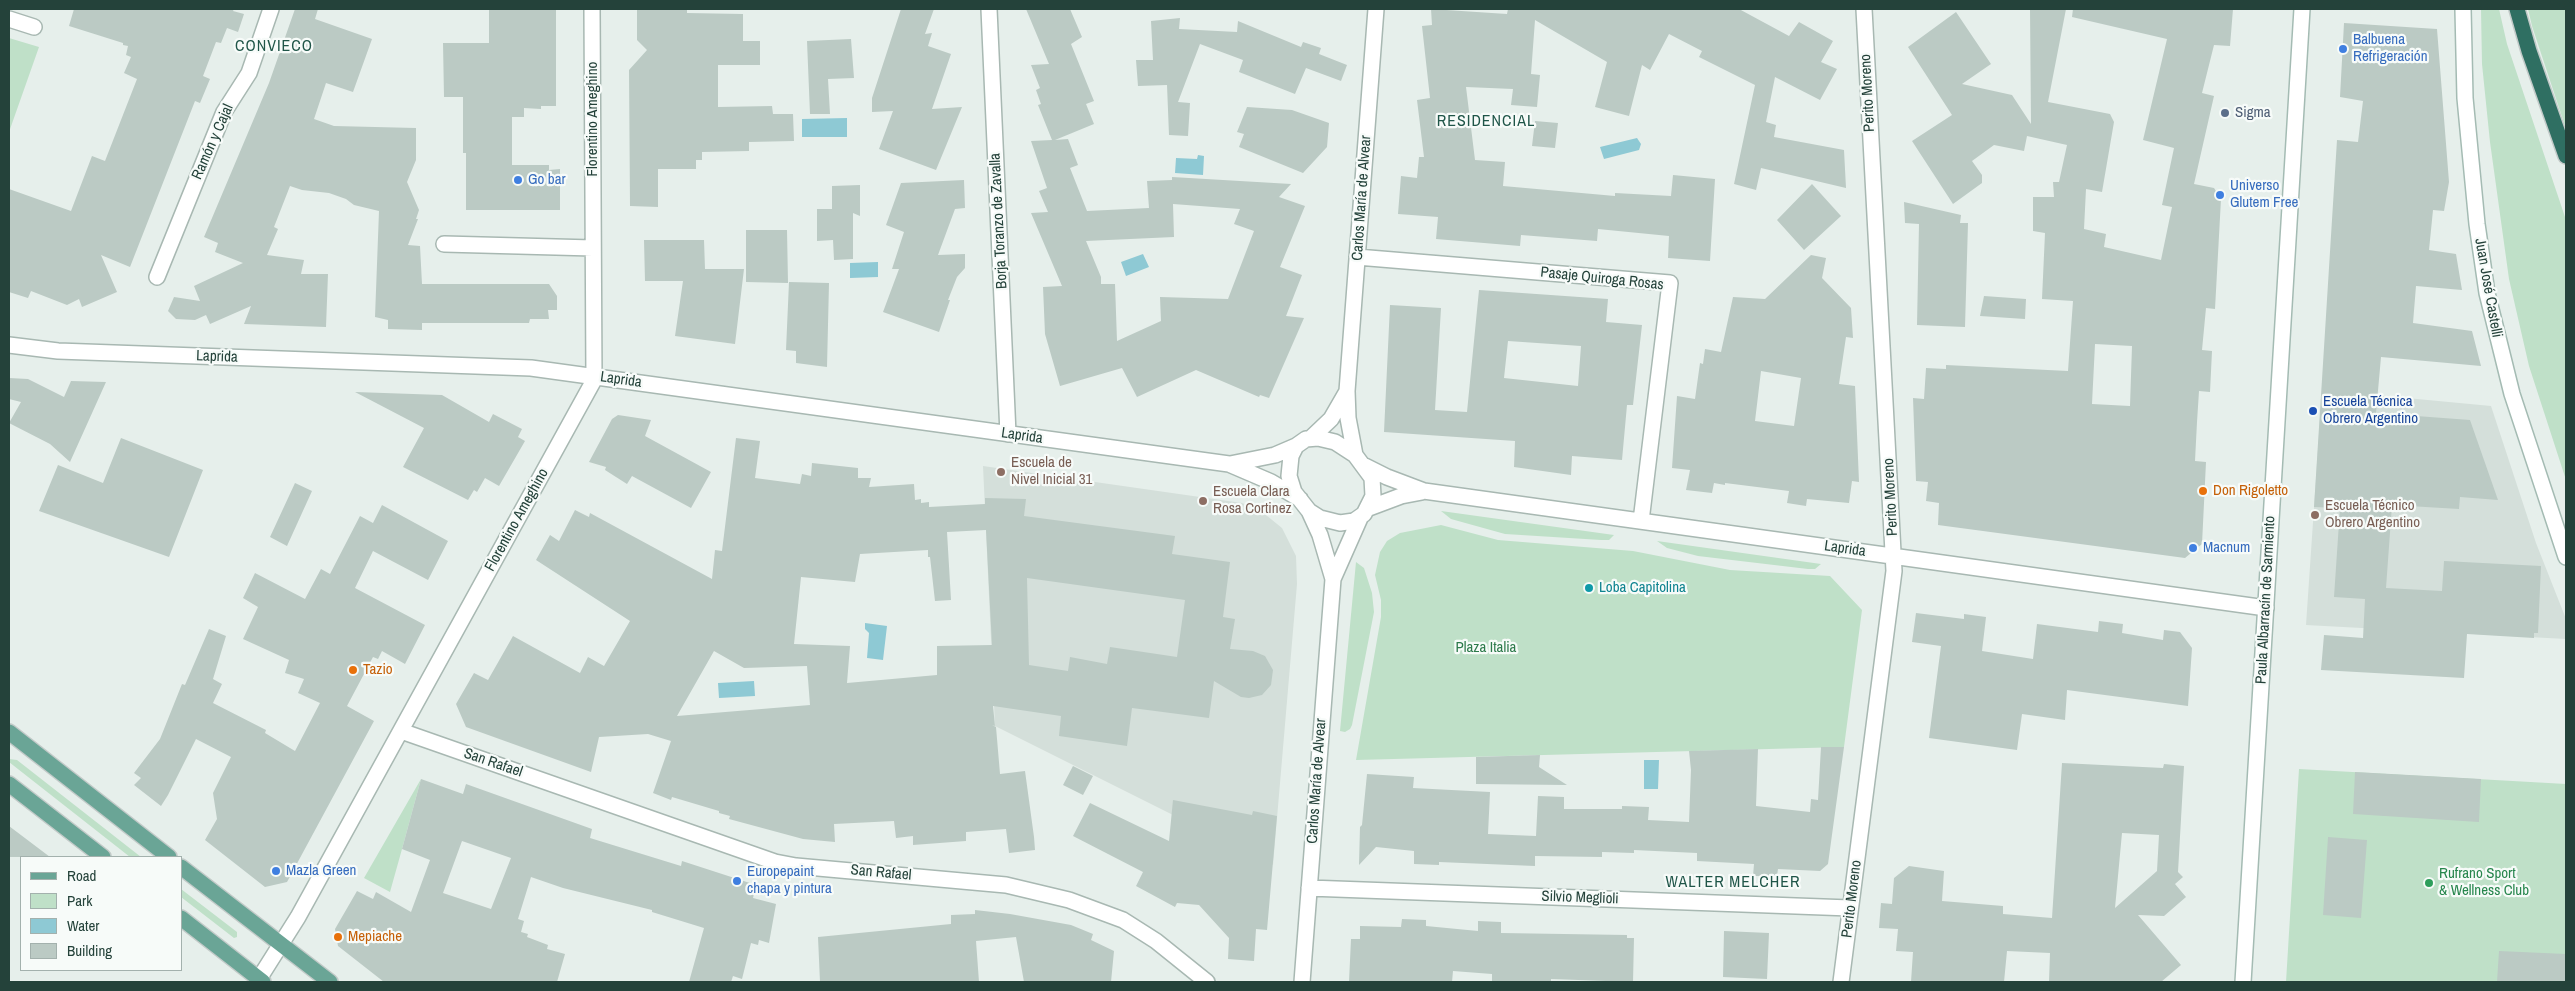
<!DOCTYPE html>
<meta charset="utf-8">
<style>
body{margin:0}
#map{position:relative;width:2575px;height:991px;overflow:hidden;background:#e6efeb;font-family:"Archivo Narrow",sans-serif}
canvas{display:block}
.frame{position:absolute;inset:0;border:10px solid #24423a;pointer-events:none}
.legend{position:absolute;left:20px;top:856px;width:162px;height:115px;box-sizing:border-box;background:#f7fbf9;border:1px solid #a3b1ad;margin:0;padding:6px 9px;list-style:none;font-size:15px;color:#24423a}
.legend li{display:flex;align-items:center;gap:10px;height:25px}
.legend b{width:25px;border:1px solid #a3b1ad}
</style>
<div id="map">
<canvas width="2575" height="991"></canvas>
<div class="frame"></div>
<ul class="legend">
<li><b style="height:6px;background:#6aa596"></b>Road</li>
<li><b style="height:14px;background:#bfe0c8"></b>Park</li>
<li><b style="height:14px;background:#8ec9d4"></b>Water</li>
<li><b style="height:14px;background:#bbcac4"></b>Building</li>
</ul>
</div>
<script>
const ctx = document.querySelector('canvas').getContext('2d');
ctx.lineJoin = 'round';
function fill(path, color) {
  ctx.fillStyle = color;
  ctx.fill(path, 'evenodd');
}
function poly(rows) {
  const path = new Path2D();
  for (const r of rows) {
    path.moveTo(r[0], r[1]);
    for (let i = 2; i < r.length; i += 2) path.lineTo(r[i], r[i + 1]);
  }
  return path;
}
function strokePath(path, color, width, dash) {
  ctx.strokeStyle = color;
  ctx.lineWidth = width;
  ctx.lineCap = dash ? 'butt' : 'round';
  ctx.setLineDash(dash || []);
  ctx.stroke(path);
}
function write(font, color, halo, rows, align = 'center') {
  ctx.font = font + ' "Archivo Narrow",sans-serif';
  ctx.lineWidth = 4.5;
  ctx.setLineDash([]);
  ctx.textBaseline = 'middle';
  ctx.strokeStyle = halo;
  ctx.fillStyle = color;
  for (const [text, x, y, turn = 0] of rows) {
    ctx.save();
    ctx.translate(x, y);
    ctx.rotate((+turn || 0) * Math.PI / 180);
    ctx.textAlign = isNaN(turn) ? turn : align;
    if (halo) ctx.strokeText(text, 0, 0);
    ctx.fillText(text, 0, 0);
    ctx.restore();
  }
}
fill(poly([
 [2322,390,2491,406,2536,543,2566,619,2566,639,2306,625],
 [983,466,1242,503,1261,511,1282,528,1296,556,1297,584,1273,865,995,726]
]), '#d4dfda');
fill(poly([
 [2481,9,2499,9,2507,44,2566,220,2566,480,2529,366,2509,279,2490,142,2482,64],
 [2528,9,2566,9,2566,129,2532,26],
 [9,38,39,47,9,132],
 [1441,511,1614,535,1609,540,1601,540,1505,534,1451,519],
 [1441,525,1498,540,1633,551,1730,570,1830,576,1862,610,1844,747,1356,760,1381,617,1381,600,1375,575,1380,552,1387,541,1400,533],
 [1657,541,1821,564,1815,569,1808,569,1698,556,1667,548],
 [1356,562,1364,568,1372,593,1374,612,1352,725,1350,729,1345,732,1340,731],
 [9,759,17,760,141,857,130,857,9,762],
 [2299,769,2566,784,2566,982,2286,982],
 [421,779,402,849,390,892,364,878],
 [181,889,237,932,237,937,234,938,181,897]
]), '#bfe0c8');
fill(poly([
 [847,118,847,137,802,137,802,119],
 [1637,138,1641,144,1639,150,1604,159,1600,147],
 [1198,155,1204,156,1203,175,1175,173,1176,158,1197,159],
 [1143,254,1149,267,1126,276,1121,262],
 [878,262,878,277,850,278,850,263],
 [865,623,887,626,883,660,867,658,869,633,865,629],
 [754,681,755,696,719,698,718,683],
 [1644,760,1659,760,1658,789,1644,789]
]), '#8ec9d4');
fill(poly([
 [74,9,234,9,233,11,244,14,238,32,227,28,221,43,216,42,203,76,210,79,200,103,195,101,130,267,101,255,117,292,82,307,79,299,67,305,31,291,28,298,9,292,9,189,71,211,92,156,105,161,137,79,124,73,131,57,126,55,128,46,123,45,123,43,69,26],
 [295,9,318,9,315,19,372,39,353,92,326,83,314,119,334,126,416,128,416,160,407,182,419,210,416,219,418,219,408,245,420,246,422,284,549,284,557,296,557,310,548,310,549,319,530,319,529,323,422,323,422,330,388,329,388,320,375,317,379,211,354,205,346,199,329,193,302,190,290,186,274,227,278,229,267,255,304,260,301,274,328,274,326,327,244,324,251,306,210,324,206,315,195,320,176,319,168,311,174,297,200,301,194,286,243,263,215,252,218,243,204,237,269,83],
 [489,9,556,9,556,106,541,106,541,109,524,108,524,117,512,117,512,165,549,165,549,170,560,169,560,210,466,210,466,153,463,153,463,97,444,97,443,43,489,43],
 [637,9,687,9,687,13,743,14,743,41,760,41,760,65,718,65,718,107,772,106,773,114,793,114,794,141,749,142,749,151,702,152,702,160,696,160,696,169,658,169,658,207,630,206,629,70,647,50,637,40],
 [901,9,934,9,925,34,932,33,928,46,951,54,932,109,962,107,936,170,879,149,893,111,872,112,872,98],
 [1026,9,1070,9,1082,37,1071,44,1094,101,1086,104,1094,124,1055,140,1068,139,1078,165,1070,168,1087,211,1149,208,1147,181,1172,180,1172,177,1291,184,1279,197,1305,206,1280,267,1302,275,1286,316,1304,318,1269,398,1260,395,1259,397,1196,370,1137,397,1122,368,1060,386,1045,334,1043,287,1062,286,1031,213,1048,212,1039,191,1047,188,1031,141,1052,140,1038,105,1041,104,1036,90,1040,88,1031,65,1049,64],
 [1173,204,1240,209,1234,224,1254,231,1228,299,1160,297,1161,321,1117,341,1115,284,1101,284,1101,277,1086,241,1174,237],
 [1431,9,1507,14,1508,9,1739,9,1789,36,1799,22,1833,41,1821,62,1837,69,1820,100,1775,77,1766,122,1776,125,1774,137,1844,150,1846,188,1761,168,1756,190,1734,184,1755,85,1699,57,1702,51,1669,34,1650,70,1642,65,1629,116,1595,107,1607,62,1535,20,1531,74,1540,75,1537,107,1511,105,1513,89,1466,87,1475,160,1505,162,1503,186,1615,196,1615,193,1671,196,1673,175,1715,179,1710,261,1668,258,1669,236,1598,229,1597,241,1521,235,1520,246,1436,239,1438,217,1398,214,1401,176,1417,178,1419,157,1424,157,1417,100,1430,98,1422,26,1432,25],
 [2030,9,2066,9,2048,102,2110,114,2114,122,2102,192,2086,189,2084,229,2106,234,2104,247,2161,260,2172,207,2162,205,2174,148,2143,140,2167,39,2072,17,2073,9,2233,9,2230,46,2214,45,2202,93,2214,96,2194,184,2214,188,2221,199,2215,309,2206,308,2202,350,2212,351,2210,392,2199,391,2197,422,2195,461,2206,462,2202,544,2185,558,1938,525,1939,503,1926,501,1928,482,1916,481,1913,398,1924,399,1926,368,1946,369,1946,365,2068,371,2073,301,2042,299,2045,233,2033,231,2033,197,2054,197,2053,182,2059,182,2067,145,2027,136,2024,151,1994,145,1972,161,1982,175,1982,183,1953,204,1912,141,1952,115,1908,47,1956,12,1991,64,1962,84,2012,95,2031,124],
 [2095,344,2132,346,2130,406,2092,404],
 [1180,18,1179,29,1237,32,1238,21,1301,47,1303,42,1321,48,1319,54,1347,65,1341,81,1306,68,1295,94,1239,72,1243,60,1200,44,1178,102,1190,103,1188,136,1169,135,1167,85,1138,86,1136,60,1153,60,1151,21],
 [2344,23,2437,29,2449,182,2444,211,2433,210,2429,250,2456,254,2462,290,2416,286,2413,323,2472,331,2481,366,2381,357,2376,413,2470,420,2498,500,2460,497,2459,509,2392,505,2386,588,2442,591,2444,561,2541,566,2538,633,2534,633,2534,638,2467,634,2464,678,2321,670,2324,635,2363,638,2365,599,2334,597,2340,508,2314,507,2337,140,2358,142,2363,101,2340,97],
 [851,39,854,78,828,79,830,114,810,114,807,41],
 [1247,107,1292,110,1329,123,1327,147,1303,173,1239,147,1244,134,1237,132],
 [1535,121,1558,123,1555,148,1532,146],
 [964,180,965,208,955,209,938,255,965,254,965,268,957,277,948,300,950,300,939,332,883,312,899,269,892,269,904,232,886,225,901,183],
 [1812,184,1841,216,1804,250,1777,220],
 [860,185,860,216,853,213,853,259,834,260,833,240,817,241,817,209,832,209,832,186],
 [1904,202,1961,215,1960,223,1968,223,1965,327,1917,325,1919,224,1905,223],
 [746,230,787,230,788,283,746,282],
 [644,240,704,240,705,269,744,269,735,344,675,336,683,281,645,281],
 [1811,255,1826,258,1822,278,1851,308,1853,338,1846,337,1839,384,1855,386,1859,482,1852,481,1849,503,1807,499,1806,506,1787,503,1789,491,1725,483,1725,485,1714,483,1712,493,1686,490,1690,470,1672,468,1677,396,1695,399,1700,363,1703,364,1705,349,1721,352,1733,297,1765,299],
 [1761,371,1801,378,1794,426,1755,421],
 [789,282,829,283,827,367,796,363,796,351,786,350],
 [1479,290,1608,299,1606,322,1642,325,1633,405,1627,405,1622,460,1572,456,1571,475,1514,467,1515,441,1384,432,1390,305,1441,308,1435,410,1467,412],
 [1508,341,1581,346,1578,386,1504,378],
 [1984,296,2026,299,2025,319,1980,316],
 [9,378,28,379,64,397,71,381,106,382,70,462,50,444,9,423,21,402,9,399],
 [355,392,442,395,489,422,493,414,522,429,518,437,525,441,499,486,485,478,477,492,474,490,468,500,403,467,424,428],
 [618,415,651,420,645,436,711,472,691,508,632,476,627,484,605,470,606,467,589,462,612,419],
 [121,438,203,470,169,557,39,511,58,465,103,483],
 [736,438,760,441,755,478,800,484,802,474,811,476,812,463,858,468,858,478,871,478,869,487,914,484,915,500,921,499,921,503,929,502,929,507,985,504,985,498,1026,499,1024,516,1175,536,1172,554,1230,562,1223,617,1235,619,1230,649,1253,651,1265,656,1273,670,1271,685,1262,695,1249,698,1241,697,1214,681,1209,718,1132,708,1127,746,1059,736,1061,716,993,706,995,726,992,725,996,727,1000,774,1025,771,1034,837,1035,850,1009,853,1006,829,966,832,966,841,913,845,913,836,896,838,894,821,834,824,835,842,803,839,729,819,730,816,719,813,719,811,672,797,671,800,653,793,671,741,648,734,599,737,591,772,466,727,456,704,474,673,488,680,513,636,580,673,588,657,604,666,630,621,536,560,550,535,559,541,575,510,589,517,590,513,712,579,715,550,722,551],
 [986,530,992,645,937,646,937,675,847,683,850,646,794,644,801,577,855,582,860,554,928,550,928,557,930,557,935,601,951,600,947,532],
 [1027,578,1185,600,1177,657,1110,647,1107,664,1070,657,1068,671,1029,665],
 [714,651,744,668,807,666,810,705,677,716],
 [295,483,312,491,287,546,270,537],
 [382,505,448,541,428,580,373,551,355,588,425,625,405,664,382,651,378,659,373,657,347,706,374,721,287,882,265,887,205,840,217,819,213,793,231,757,196,739,168,795,161,806,134,785,141,778,134,773,160,739,182,684,185,685,209,629,226,636,213,679,222,684,213,703,266,730,265,733,295,751,320,703,298,693,304,679,285,673,289,660,243,639,258,607,243,598,255,573,305,599,321,569,330,574,360,516,373,523],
 [1916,613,1964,619,1964,614,1986,617,1982,651,2033,659,2037,624,2098,632,2099,621,2123,624,2122,633,2163,640,2164,630,2180,632,2192,648,2188,706,2067,690,2065,720,2022,714,2017,750,1929,738,1941,646,1912,642],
 [1821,747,1844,747,1828,864,1820,871,1778,869,1777,876,1753,876,1754,864,1697,861,1697,853,1634,850,1634,853,1602,852,1602,857,1535,856,1535,866,1439,862,1439,865,1414,864,1414,851,1376,847,1359,865,1360,827,1362,825,1367,774,1414,777,1413,788,1490,792,1488,834,1536,836,1538,796,1564,797,1564,809,1622,809,1622,806,1649,807,1648,820,1689,822,1691,770,1689,751,1758,749,1756,806,1810,812,1811,799,1818,800],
 [1540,755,1539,767,1567,785,1476,784,1476,757],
 [2062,763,2163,768,2164,764,2184,766,2178,872,2183,877,2175,884,2186,897,2164,916,2138,915,2181,965,2161,982,2049,982,2050,953,2007,951,2004,982,1911,982,1913,952,1896,951,1898,929,1879,928,1881,903,1892,904,1894,878,1909,866,1944,871,1942,901,2003,906,2003,914,2052,918],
 [2122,833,2159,835,2157,871,2115,908],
 [1073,766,1093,776,1083,795,1063,785],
 [2355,772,2481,779,2479,822,2353,814],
 [421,779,463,794,466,784,592,829,590,838,681,866,682,861,756,885,753,898,776,904,769,943,759,940,758,945,751,943,742,979,733,976,731,982,689,982,704,928,652,912,652,910,563,888,531,877,518,919,524,921,521,932,528,934,527,937,548,945,547,949,565,954,557,982,384,982,338,946,335,929,357,891,373,899,376,892,411,912,430,860,402,849],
 [462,841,511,858,491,909,443,893],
 [1173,800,1252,815,1253,811,1277,816,1267,930,1256,929,1254,961,1228,959,1229,938,1199,905,1177,903,1175,907,1136,886,1143,872,1073,836,1090,803,1169,841],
 [9,826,50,857,9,857],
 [2328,837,2367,840,2361,918,2323,915],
 [975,910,1010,914,1071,925,1093,934,1091,940,1114,951,1111,982,1024,982,1016,937,976,941,979,982,820,982,818,937,951,924,951,915,975,914],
 [1402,919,1426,920,1426,926,1478,931,1478,921,1501,922,1501,933,1627,935,1627,938,1634,938,1633,982,1551,979,1551,982,1492,982,1492,974,1453,971,1452,982,1349,982,1351,939,1360,939,1360,926,1401,927],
 [1724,931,1769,933,1767,979,1723,977],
 [2499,951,2566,954,2566,982,2497,982]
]), '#bbcac4');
const street = poly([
 [989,9,1008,434],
 [9,19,34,27],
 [444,244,593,248],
 [1357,257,1670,283,1641,521],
 [157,277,224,112,249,73,271,9],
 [9,345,58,351,531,368,1229,464,1271,482,1300,499],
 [1311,438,1331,419,1346,393],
 [1355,455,1348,418,1347,391,1376,9],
 [1230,464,1275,455,1296,446,1306,439,1318,438,1335,442,1355,455,1372,478,1373,496,1364,514,1354,521,1340,523,1320,518,1309,511,1294,492,1289,476,1291,456,1296,446],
 [1365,466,1387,477,1424,491,2266,608],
 [1369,508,1401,496,1422,492],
 [1309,511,1320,535,1333,579],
 [401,731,775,862,796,866,1006,885,1069,900,1123,920,1156,941,1207,982],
 [1309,888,1850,908],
 [257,982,298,917,594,380,592,9],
 [1302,982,1333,579,1360,518],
 [1841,982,1894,571,1864,9]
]);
const secondary = poly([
 [2463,9,2465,98,2477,224,2487,293,2512,394,2566,557],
 [2243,982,2302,9]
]);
const primary = poly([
 [9,732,169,857],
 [9,784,103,857],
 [181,867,330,982],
 [181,918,263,982]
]);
const highway = poly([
 [2517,9,2529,51,2566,156]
]);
strokePath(street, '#a8b8b2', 18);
strokePath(secondary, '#a4bbb3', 18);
strokePath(primary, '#c2cac8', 18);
strokePath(highway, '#c2cac8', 18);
strokePath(street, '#fff', 15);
strokePath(secondary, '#fff', 15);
strokePath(primary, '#6aa596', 15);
strokePath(highway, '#2f6f62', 15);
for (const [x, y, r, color] of [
 [2343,49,5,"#3f7fe0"],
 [2225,113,5,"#5c6f8a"],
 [518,180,5,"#3f7fe0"],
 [2220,195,5,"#3f7fe0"],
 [2313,411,5,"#1a4fb4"],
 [1001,472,5,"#8d6e63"],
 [2203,491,5,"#e8710a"],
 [1203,501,5,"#8d6e63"],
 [2315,515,5,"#8d6e63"],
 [2193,548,5,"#3f7fe0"],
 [1589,588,5,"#0f9aa8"],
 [353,670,5,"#e8710a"],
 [276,871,5,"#3f7fe0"],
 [737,881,5,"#3f7fe0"],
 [2429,883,5,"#2e9e5b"],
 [338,937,5,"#e8710a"]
]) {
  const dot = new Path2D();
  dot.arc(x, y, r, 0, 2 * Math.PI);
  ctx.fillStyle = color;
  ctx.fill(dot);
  strokePath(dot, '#f7fbf9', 2);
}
write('15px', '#366cbe', '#f7fbf9', [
 ["Balbuena",2353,40],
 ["Refrigeración",2353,57],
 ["Go bar",528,180],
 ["Universo",2230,186],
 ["Glutem Free",2230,203],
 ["Macnum",2203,548],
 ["Mazla Green",286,871],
 ["Europepaint",747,872],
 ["chapa y pintura",747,889]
], 'left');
write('15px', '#24423a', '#f7fbf9', [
 ["Perito Moreno",1868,93,-93],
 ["Florentino Ameghino",593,119,-90],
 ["Ramón y Cajal",213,142,-66],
 ["Carlos María de Alvear",1362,198,-86],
 ["Borja Toranzo de Zavalla",999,221,-93],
 ["Pasaje Quiroga Rosas",1602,279,6],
 ["Juan José Castelli",2488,288,80],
 ["Laprida",217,357,2],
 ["Laprida",621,380,8],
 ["Laprida",1022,436,8],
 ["Perito Moreno",1891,497,-93],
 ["Florentino Ameghino",517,520,-61],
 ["Laprida",1845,549,8],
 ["Paula Albarracín de Sarmiento",2266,600,-87],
 ["San Rafael",493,763,19],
 ["Carlos María de Alvear",1317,781,-86],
 ["San Rafael",881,873,5],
 ["Silvio Meglioli",1580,898,2],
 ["Perito Moreno",1852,899,-83]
]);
write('15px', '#4e5e75', '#f7fbf9', [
 ["Sigma",2235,113]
], 'left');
write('15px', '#164399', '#f7fbf9', [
 ["Escuela Técnica",2323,402],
 ["Obrero Argentino",2323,419]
], 'left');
write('15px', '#785e54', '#f7fbf9', [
 ["Escuela de",1011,463],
 ["Nivel Inicial 31",1011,480],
 ["Escuela Clara",1213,492],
 ["Rosa Cortinez",1213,509],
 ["Escuela Técnico",2325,506],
 ["Obrero Argentino",2325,523]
], 'left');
write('15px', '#c56008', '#f7fbf9', [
 ["Don Rigoletto",2213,491],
 ["Tazio",363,670],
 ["Mepiache",348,937]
], 'left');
write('15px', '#0d838f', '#f7fbf9', [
 ["Loba Capitolina",1599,588]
], 'left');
write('15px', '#2d7a4b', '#f7fbf9', [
 ["Plaza Italia",1486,648]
]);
write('15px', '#27864d', '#f7fbf9', [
 ["Rufrano Sport",2439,874],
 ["& Wellness Club",2439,891]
], 'left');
ctx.letterSpacing = '1px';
write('16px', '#1f5548', '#f7fbf9', [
 ["CONVIECO",274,47],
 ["RESIDENCIAL",1486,122],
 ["WALTER MELCHER",1733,883]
]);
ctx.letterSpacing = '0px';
</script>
